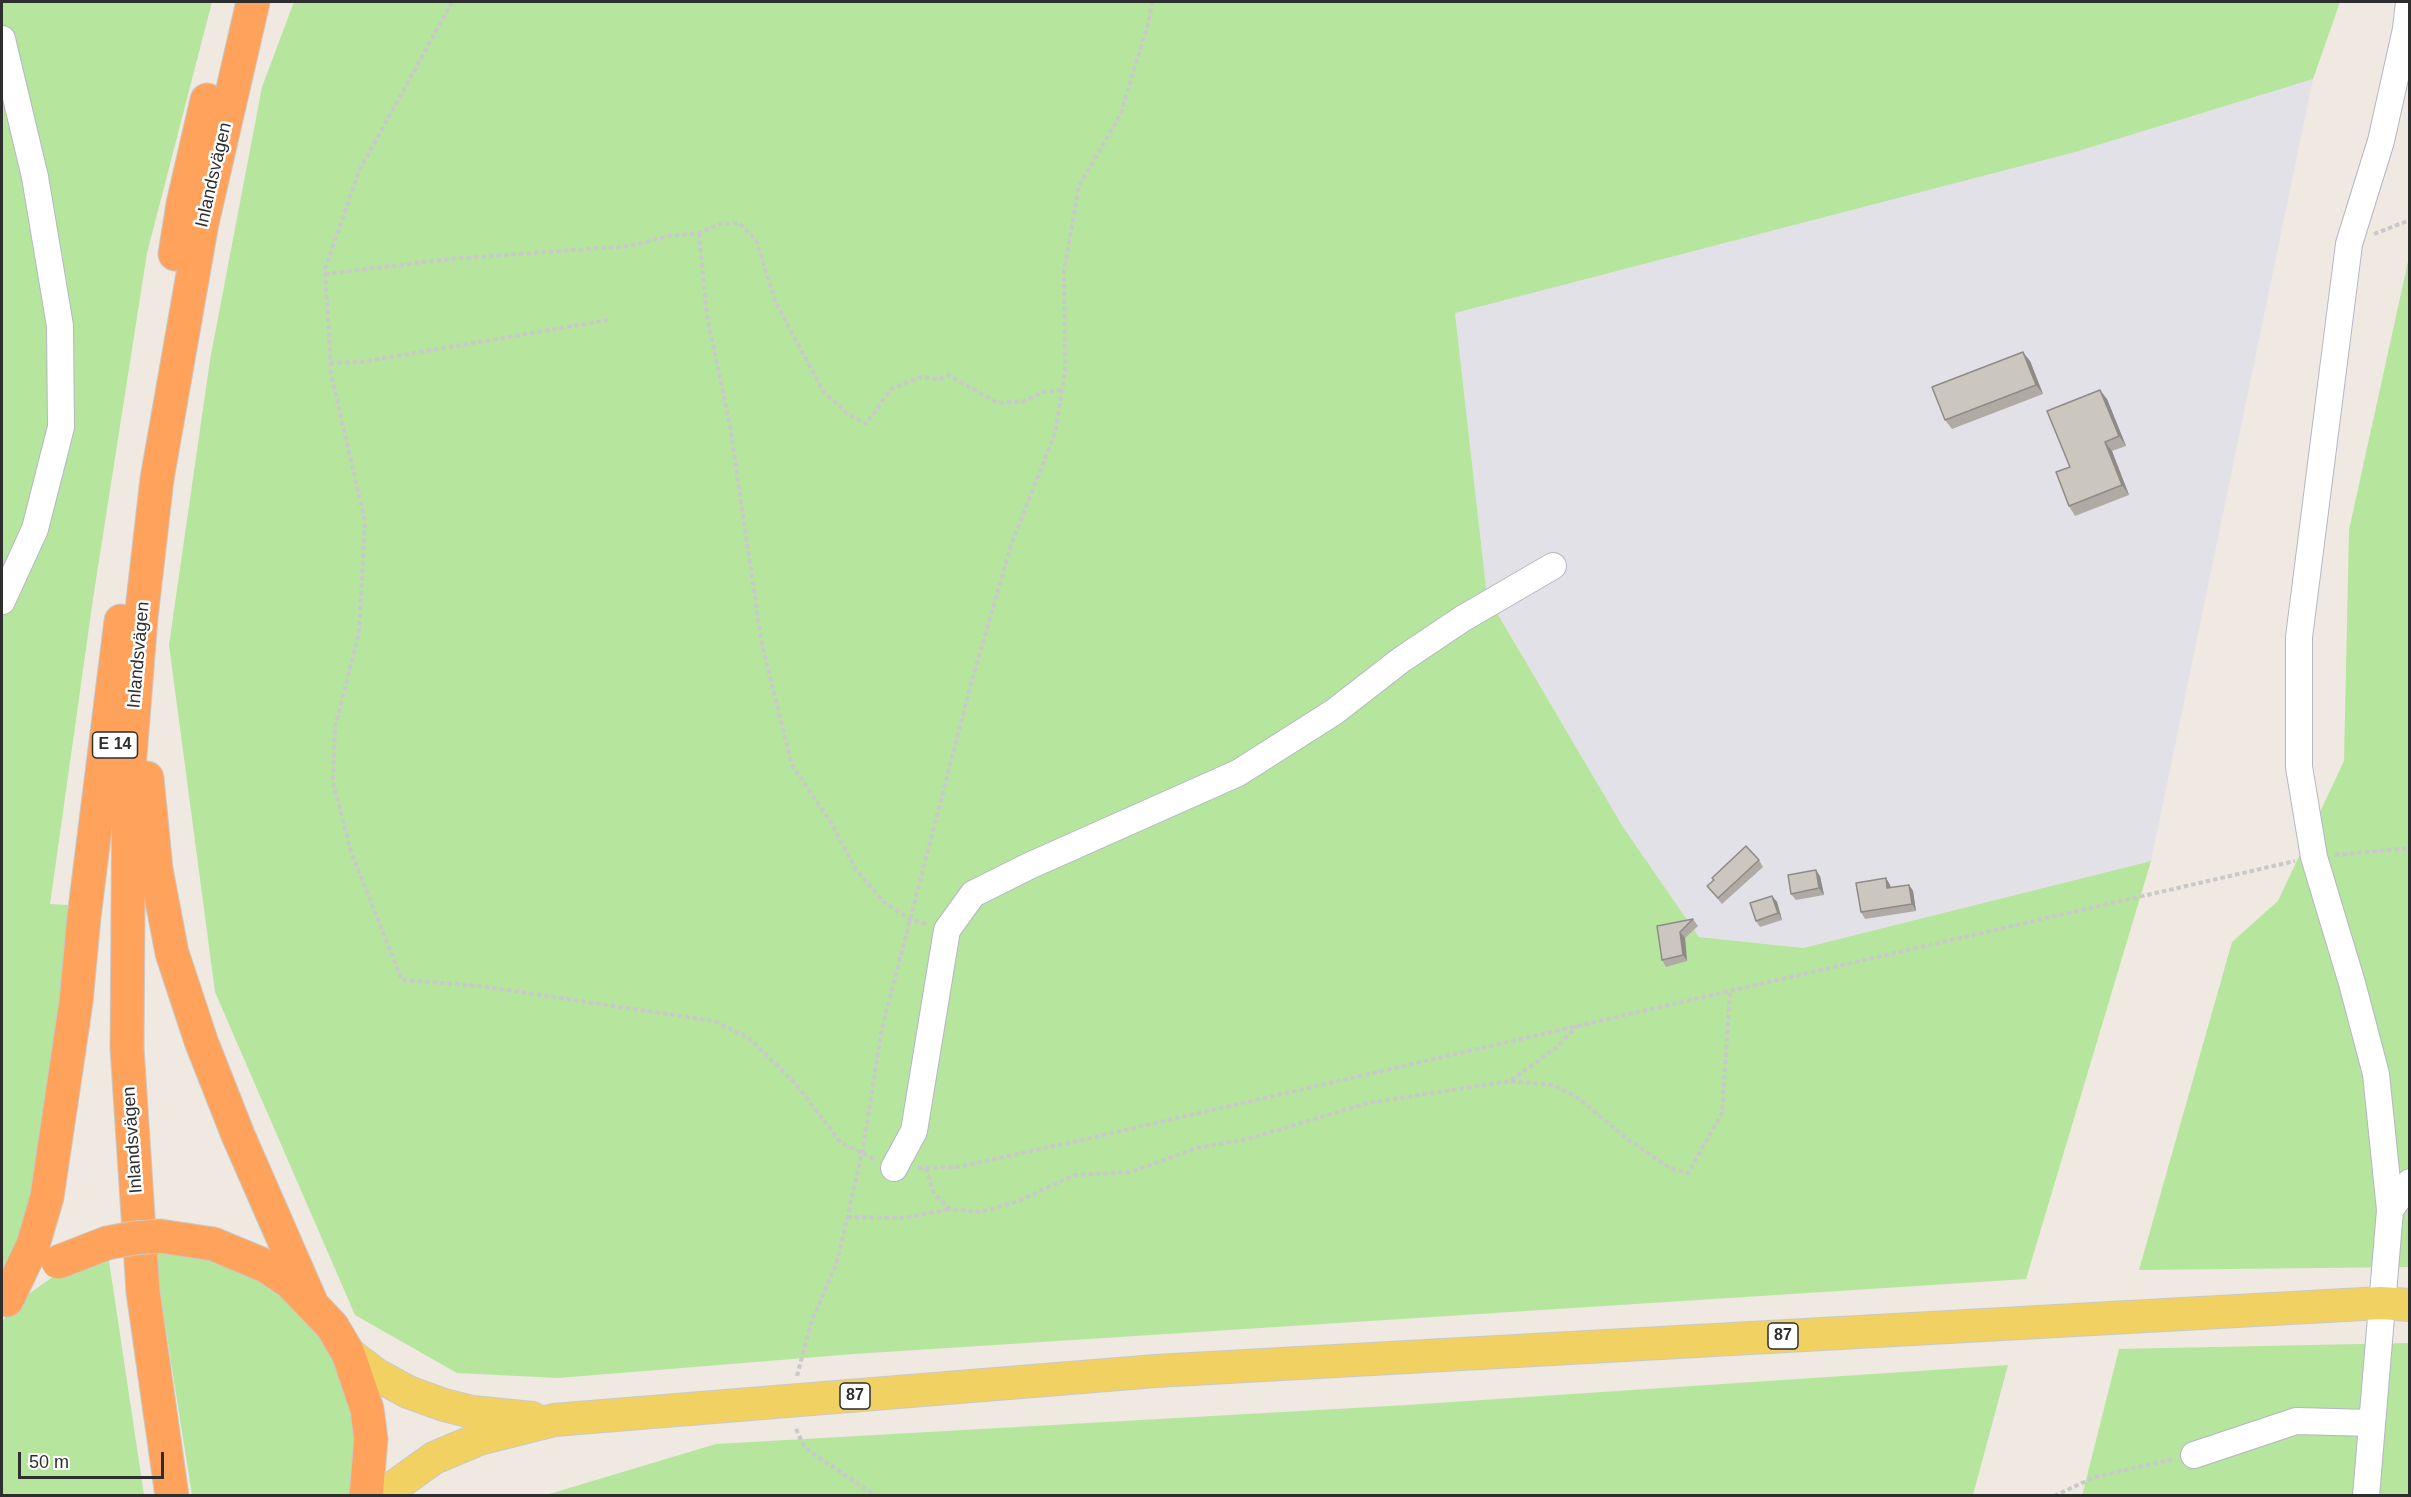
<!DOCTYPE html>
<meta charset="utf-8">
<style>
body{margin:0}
#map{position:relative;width:2411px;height:1497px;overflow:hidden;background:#efe9e1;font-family:Arial,sans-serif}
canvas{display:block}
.frame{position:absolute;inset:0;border:3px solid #2e2e2e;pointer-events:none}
.scale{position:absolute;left:18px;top:1452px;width:146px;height:27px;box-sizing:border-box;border:3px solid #2e2e2e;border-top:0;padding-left:8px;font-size:18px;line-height:21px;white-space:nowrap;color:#2e2e2e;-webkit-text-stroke:4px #fff;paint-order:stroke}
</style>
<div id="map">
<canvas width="2411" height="1497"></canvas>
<div class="frame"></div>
<div class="scale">50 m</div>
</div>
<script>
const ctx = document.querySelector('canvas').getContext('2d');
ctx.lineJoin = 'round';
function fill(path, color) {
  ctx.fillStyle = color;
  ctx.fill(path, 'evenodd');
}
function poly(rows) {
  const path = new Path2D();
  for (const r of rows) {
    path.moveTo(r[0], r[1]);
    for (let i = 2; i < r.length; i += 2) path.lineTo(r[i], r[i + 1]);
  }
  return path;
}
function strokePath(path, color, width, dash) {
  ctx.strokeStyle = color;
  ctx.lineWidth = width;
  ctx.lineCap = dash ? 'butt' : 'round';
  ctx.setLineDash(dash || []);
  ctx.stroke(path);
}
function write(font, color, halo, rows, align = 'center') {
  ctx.font = font + ' Arial,sans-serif';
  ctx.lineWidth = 5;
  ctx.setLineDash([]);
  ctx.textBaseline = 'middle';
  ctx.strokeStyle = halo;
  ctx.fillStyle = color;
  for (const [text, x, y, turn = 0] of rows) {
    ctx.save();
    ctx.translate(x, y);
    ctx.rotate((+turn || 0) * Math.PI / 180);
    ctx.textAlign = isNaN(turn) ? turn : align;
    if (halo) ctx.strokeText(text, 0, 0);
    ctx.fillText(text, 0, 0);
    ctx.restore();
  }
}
fill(poly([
 [2313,79,2151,861,1803,948,1699,937,1623,827,1487,596,1455,312]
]), '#e3e1e8');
fill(poly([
 [2,2,212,2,147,253,93,599,50,904,68,905,64,1004,41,1192,2,1281],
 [294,2,2340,2,2313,79,2075,152,1455,313,1487,596,1623,827,1699,937,1803,948,2151,861,2026,1279,854,1354,558,1378,457,1373,355,1315,215,992,169,645,210,360,262,87],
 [2409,257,2409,1267,2139,1270,2232,942,2278,901,2344,761,2349,530],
 [153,1248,183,1249,267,1281,312,1322,343,1374,357,1432,352,1495,192,1495],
 [108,1254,144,1495,2,1496,2,1321,26,1296,51,1278,78,1263],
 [2409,1343,2409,1495,2082,1496,2119,1349],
 [2008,1365,1973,1495,546,1495,716,1444,1407,1405]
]), '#b6e59e');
const minor = poly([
 [2,39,35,177,60,326,61,427,35,529,2,601],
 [894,1168,914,1131,947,930,973,894,1029,866,1238,773,1334,712,1401,660,1462,619,1553,566],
 [2390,1210,2410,1182],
 [2194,1455,2296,1421,2372,1423],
 [2366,1496,2390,1210,2376,1074,2352,983,2314,857,2299,767,2299,637,2349,244,2381,141,2406,29,2409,2]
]);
const major = poly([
 [348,1353,377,1375,408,1392,444,1405,472,1412,532,1418],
 [385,1496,395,1486,434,1458,479,1439,554,1420,1156,1371,2381,1303,2410,1305]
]);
const highway = poly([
 [175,254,183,204,207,100],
 [147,778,156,869,172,953,201,1041,238,1135,311,1302],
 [213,1244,266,1266,290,1282,332,1326,348,1353,367,1409,371,1439,366,1496],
 [7,1300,33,1245,47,1197,76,1002,84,917,121,621],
 [172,1496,143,1292,127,1048,129,768,141,618,157,479,202,223,253,2]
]);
strokePath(minor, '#b4b7c1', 28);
strokePath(major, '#c9c9c9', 34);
strokePath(highway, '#c9c9c9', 35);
strokePath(poly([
 [452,2,359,171,325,269,331,373,365,522,359,633,335,727,333,782,351,852,402,980,480,986,714,1021,749,1038,796,1084,840,1142,876,1160],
 [699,233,707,316,730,426,762,645,792,765,832,824,856,870,885,903,909,919,927,924],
 [2374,234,2410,220],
 [325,274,450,259,629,246,669,236,699,233,720,224,739,223,756,240,776,303,823,391,848,414,866,424,891,389,920,377,940,379,948,375,998,403,1024,401,1043,392,1062,390],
 [330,363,362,362,608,320],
 [2335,855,2410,848],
 [1511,1081,1553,1085,1578,1098,1626,1138,1670,1168,1688,1173,1722,1113,1730,991],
 [918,1168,958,1167,1086,1139,2295,861],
 [926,1168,934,1194,950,1209,980,1212,1019,1201,1074,1175,1130,1172,1197,1148,1247,1139,1368,1103,1510,1081,1556,1048,1577,1026],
 [847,1217,904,1218,950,1209],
 [797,1376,811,1323,837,1262,862,1153,882,1028,971,684,1012,542,1055,433,1065,372,1064,271,1079,186,1121,113,1149,20,1152,2],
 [796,1429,805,1448,876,1496],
 [2054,1496,2095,1477,2173,1459]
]), '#c9c9c9', 4, [4.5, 3]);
strokePath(minor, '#fff', 26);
strokePath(major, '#f2d163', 32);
strokePath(highway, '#ffa35c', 33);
const highwayBridge = poly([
 [58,1262,107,1243,134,1238,160,1236,213,1244]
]);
strokePath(highwayBridge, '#c9c9c9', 35, []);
strokePath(highwayBridge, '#ffa35c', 33);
fill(poly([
 [2030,361,2043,394,1952,429,1945,420],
 [2107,399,2126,446,2112,451,2129,495,2075,516,2069,506],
 [1759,860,1763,867,1722,904,1707,886,1714,880,1712,878],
 [1820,876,1824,895,1796,900,1791,894],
 [1886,878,1890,885,1891,888,1909,885,1913,891,1916,911,1865,919,1861,912],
 [1772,896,1777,902,1782,920,1760,927,1756,921],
 [1693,919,1698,926,1685,938,1687,961,1666,967,1662,960,1657,926]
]), '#afaba4');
fill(poly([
 [2023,352,2030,361,2043,394,2036,385],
 [2100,390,2107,399,2126,446,2119,436],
 [2105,442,2112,451,2129,495,2122,485],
 [1816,870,1820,876,1824,895,1819,888],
 [1886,878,1890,885,1892,895,1887,888],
 [1909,885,1913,891,1916,911,1912,904],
 [1772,896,1777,902,1782,920,1778,913],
 [1680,932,1685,938,1687,961,1683,955]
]), '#8e8b86');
const building = poly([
 [2023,352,2036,385,1945,420,1932,387,2023,352],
 [2100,390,2119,436,2105,442,2122,485,2069,506,2056,472,2070,467,2047,411,2100,390],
 [1746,846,1759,860,1718,898,1707,886,1714,880,1712,878,1746,846],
 [1816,870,1819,888,1791,894,1788,875,1816,870],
 [1886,878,1887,888,1909,885,1912,904,1861,912,1856,883,1886,878],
 [1772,896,1778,913,1756,921,1750,903,1772,896],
 [1693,919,1680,932,1683,955,1662,960,1657,926,1693,919]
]);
fill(building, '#cbc7bf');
strokePath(building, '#8e8b86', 1.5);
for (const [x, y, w] of [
 [115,745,45],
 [1783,1336,30],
 [855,1396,30]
]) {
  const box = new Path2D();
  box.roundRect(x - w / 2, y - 13, w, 26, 4.5);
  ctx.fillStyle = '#fff';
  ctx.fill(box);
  strokePath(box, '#2e2e2e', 1.5);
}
write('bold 16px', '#2e2e2e', null, [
 ["E 14",115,745],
 ["87",1783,1336],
 ["87",855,1396]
]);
write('18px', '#2e2e2e', '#fff', [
 ["Inlandsvägen",214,175,-77],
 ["Inlandsvägen",139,655,-85],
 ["Inlandsvägen",133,1140,-94]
]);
</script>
